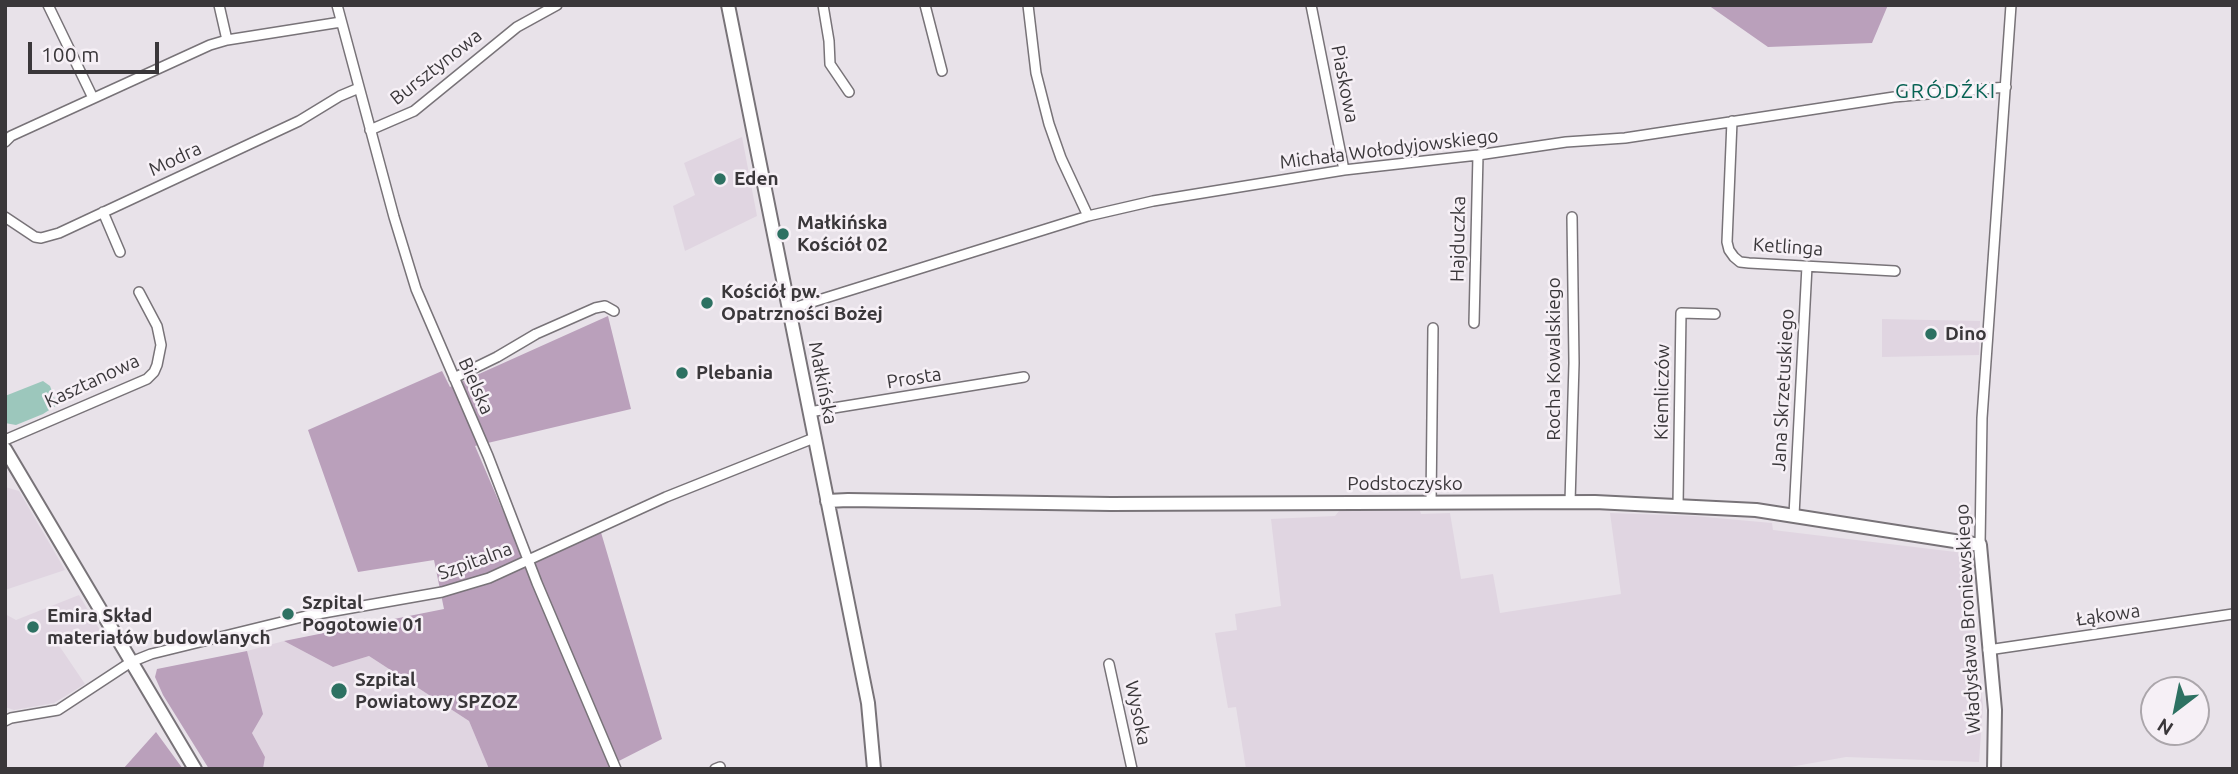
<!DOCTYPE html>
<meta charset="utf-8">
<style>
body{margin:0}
#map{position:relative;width:2238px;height:774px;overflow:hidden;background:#e8e2e9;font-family:Ubuntu,sans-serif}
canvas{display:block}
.frame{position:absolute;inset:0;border:7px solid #3a373a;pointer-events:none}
.north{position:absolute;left:2140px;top:676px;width:70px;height:70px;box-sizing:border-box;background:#f6f0f6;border:2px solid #aba6ab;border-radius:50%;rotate:212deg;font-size:19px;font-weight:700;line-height:28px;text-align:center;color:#3a373a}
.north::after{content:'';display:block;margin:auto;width:24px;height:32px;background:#2d7162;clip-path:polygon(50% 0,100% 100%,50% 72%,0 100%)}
.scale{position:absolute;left:28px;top:42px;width:131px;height:32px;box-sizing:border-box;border:4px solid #3a373a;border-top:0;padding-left:9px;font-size:21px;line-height:24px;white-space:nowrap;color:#3a373a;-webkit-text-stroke:5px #f6f0f6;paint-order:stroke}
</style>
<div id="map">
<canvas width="2238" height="774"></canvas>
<div class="frame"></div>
<div class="north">N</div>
<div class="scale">100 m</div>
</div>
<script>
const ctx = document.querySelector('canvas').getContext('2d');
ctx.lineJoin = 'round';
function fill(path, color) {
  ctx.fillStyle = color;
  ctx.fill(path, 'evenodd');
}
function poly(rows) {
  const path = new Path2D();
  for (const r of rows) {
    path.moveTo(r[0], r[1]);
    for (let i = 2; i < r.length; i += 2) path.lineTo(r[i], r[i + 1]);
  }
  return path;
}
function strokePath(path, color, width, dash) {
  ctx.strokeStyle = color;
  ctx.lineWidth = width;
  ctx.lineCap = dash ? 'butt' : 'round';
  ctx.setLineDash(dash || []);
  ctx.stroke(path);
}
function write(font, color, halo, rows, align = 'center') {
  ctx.font = font + ' Ubuntu,sans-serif';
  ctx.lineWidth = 5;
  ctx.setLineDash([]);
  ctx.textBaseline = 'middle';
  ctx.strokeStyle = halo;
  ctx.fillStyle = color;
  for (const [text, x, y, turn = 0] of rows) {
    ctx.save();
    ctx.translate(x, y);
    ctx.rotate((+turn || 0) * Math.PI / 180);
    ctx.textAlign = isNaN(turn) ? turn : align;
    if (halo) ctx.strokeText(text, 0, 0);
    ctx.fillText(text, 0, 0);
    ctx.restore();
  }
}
fill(poly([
 [742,137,757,216,685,251,673,206,695,195,684,163],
 [1882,319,1980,321,1979,355,1882,357],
 [5,487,19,491,65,570,5,590],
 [1339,511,1420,511,1421,514,1450,513,1461,579,1493,574,1500,613,1621,594,1610,513,1694,516,1772,523,1773,530,1964,553,1983,705,1979,762,1846,757,1779,769,1246,769,1236,707,1228,708,1215,633,1237,630,1235,614,1281,606,1271,519,1335,516],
 [79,595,100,630,60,647,85,684,54,703,14,710,5,707,5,614,16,620],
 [284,641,333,667,369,656,469,721,489,769,263,769,265,757,252,733,247,651]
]), '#e0d5e1');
fill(poly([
 [1708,5,1888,5,1872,43,1768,47],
 [608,316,631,409,475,446,527,567,600,529,662,739,611,765,612,769,489,769,469,721,369,656,333,667,284,641,444,609,434,560,358,572,308,430,442,371,450,387],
 [247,651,263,714,252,733,265,757,263,769,209,769,163,695,155,677,157,669],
 [156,732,183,769,123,769]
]), '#baa0bb');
fill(poly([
 [43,381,50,386,57,405,43,414,16,425,5,423,5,396]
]), '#9cc7bc');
const street = poly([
 [48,5,93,98],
 [219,5,227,40],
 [337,5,394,217,416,289,488,456,537,583,616,769],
 [823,5,829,41,830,64,849,92],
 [925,5,942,71],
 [1028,5,1036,73,1049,124,1061,158,1088,216],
 [1311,5,1344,170],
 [1732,121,1727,242,1729,250,1734,257,1740,262,1749,263,1895,271],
 [370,130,414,111,517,27,557,5],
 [5,142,11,136,210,45,227,40,341,22],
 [103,212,120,252],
 [5,217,35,237,41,238,59,233,299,121,340,96,359,88],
 [790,309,1088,216,1153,201,1344,170,1478,155,1566,142,1625,138,1894,97,2006,87],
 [1474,323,1478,155],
 [454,378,497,357,536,334,595,308,605,306,614,311],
 [809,412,1024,377],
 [5,440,147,379,154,372,157,365,161,345,157,326,139,292],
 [1570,502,1574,363,1572,217],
 [1431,503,1433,328],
 [1678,505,1681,313,1715,314],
 [1794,515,1807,266],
 [1980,545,1982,418,2011,5],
 [1988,650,2233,614],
 [1109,664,1132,769],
 [5,721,11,718,58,710,131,662,151,654,306,616,442,592,489,578,666,497,814,438],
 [715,769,720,767]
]);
const secondary = poly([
 [728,5,868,703,874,769],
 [5,449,195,769],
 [827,501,848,500,1111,504,1595,502,1756,510,1980,545,1995,710,1994,769]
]);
strokePath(street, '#787378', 12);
strokePath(secondary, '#787378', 16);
strokePath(street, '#fff', 9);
strokePath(secondary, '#fff', 12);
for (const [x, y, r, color] of [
 [720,179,7,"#2d7162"],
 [783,234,7,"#2d7162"],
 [707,303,7,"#2d7162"],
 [1931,334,7,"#2d7162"],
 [682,373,7,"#2d7162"],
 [288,614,7,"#2d7162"],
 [33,627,7,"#2d7162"],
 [339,691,9,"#2d7162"]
]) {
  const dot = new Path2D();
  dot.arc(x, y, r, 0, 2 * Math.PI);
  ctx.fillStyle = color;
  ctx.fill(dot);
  strokePath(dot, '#f6f0f6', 2.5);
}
write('19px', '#3a373a', '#f6f0f6', [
 ["Bursztynowa",436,67,-38],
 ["Piaskowa",1345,84,79],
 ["Michała Wołodyjowskiego",1389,149,-7],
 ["Modra",175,159,-25],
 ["Hajduczka",1458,239,-89],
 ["Ketlinga",1788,247,4],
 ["Rocha Kowalskiego",1554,359,-90],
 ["Prosta",914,378,-9],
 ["Kasztanowa",92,381,-25],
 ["Małkińska",823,383,79],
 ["Bielska",476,386,66],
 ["Jana Skrzetuskiego",1783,390,-87],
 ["Kiemliczów",1662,392,-89],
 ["Podstoczysko",1405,484],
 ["Szpitalna",475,561,-20],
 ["Łąkowa",2108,615,-8],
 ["Władysława Broniewskiego",1968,619,-93],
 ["Wysoka",1138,713,78]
]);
write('bold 19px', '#3a373a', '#f6f0f6', [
 ["Eden",734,179],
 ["Małkińska",797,223],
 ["Kościół 02",797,245],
 ["Kościół pw.",721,292],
 ["Opatrzności Bożej",721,314],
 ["Dino",1945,334],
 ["Plebania",696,373],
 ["Szpital",302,603],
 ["Pogotowie 01",302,625],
 ["Emira Skład",47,616],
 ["materiałów budowlanych",47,638],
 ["Szpital",355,680],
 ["Powiatowy SPZOZ",355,702]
], 'left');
ctx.letterSpacing = '2px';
write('21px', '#076253', '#f6f0f6', [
 ["GRÓDŹKI",1946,91]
]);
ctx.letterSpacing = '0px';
</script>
